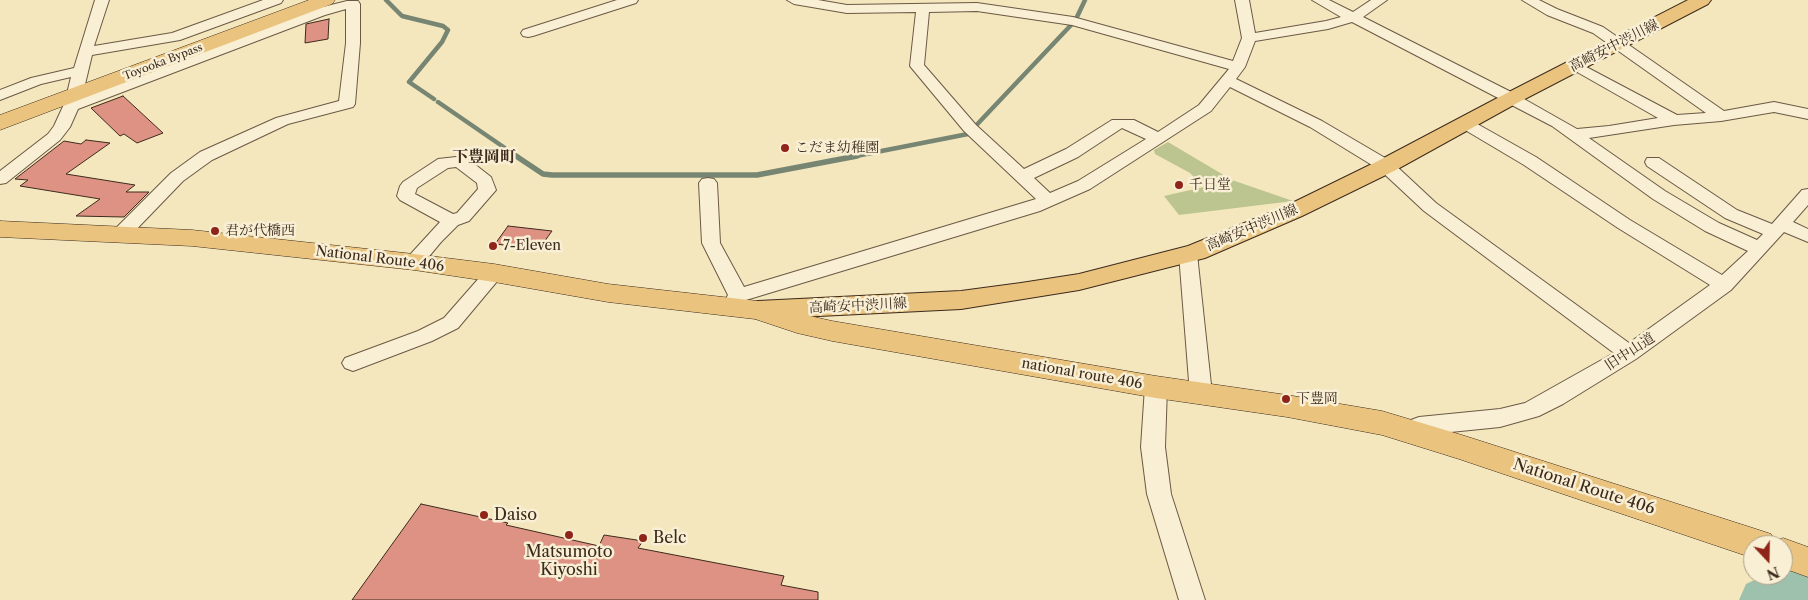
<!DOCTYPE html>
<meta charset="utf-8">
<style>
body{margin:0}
#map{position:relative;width:1808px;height:600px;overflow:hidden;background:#f4e7bd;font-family:"Libre Caslon Text",serif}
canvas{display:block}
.north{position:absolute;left:1743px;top:535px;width:50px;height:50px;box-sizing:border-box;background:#f8efd4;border:1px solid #ada08b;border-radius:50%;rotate:159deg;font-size:14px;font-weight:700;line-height:20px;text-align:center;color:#3d2a1d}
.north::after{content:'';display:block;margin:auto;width:18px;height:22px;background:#8f2418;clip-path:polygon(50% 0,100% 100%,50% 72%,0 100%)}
</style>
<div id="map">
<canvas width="1808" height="600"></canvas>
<div class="north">N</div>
</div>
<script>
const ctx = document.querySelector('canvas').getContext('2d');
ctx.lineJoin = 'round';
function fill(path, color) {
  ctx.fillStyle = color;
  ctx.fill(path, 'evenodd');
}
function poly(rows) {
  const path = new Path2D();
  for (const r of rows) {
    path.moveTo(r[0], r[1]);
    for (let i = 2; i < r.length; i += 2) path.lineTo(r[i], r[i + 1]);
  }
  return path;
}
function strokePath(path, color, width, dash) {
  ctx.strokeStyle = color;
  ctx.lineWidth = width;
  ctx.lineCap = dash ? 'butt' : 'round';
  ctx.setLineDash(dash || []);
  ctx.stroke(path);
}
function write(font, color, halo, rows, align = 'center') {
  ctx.font = font + ' "Libre Caslon Text","Noto Serif JP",serif';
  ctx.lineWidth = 5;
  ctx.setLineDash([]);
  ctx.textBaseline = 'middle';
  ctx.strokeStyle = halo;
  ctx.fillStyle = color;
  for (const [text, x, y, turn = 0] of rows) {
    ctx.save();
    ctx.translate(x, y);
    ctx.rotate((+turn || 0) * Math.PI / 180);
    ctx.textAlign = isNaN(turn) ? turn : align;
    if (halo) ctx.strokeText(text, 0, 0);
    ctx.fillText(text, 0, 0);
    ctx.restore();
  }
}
fill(poly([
 [1168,142,1232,180,1293,201,1179,215,1164,196,1204,187,1190,173,1155,154,1154,150]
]), '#bcc590');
strokePath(poly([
 [386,0,402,16,443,26,448,30,442,42,409,82,434,99],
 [1076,19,1085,0],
 [438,102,518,157],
 [851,157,968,134,1072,24]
]), '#778573', 4.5);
strokePath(poly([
 [516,156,543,174,552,175,757,175,857,156]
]), '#778573', 5.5);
fill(poly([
 [1808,556,1808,600,1739,600,1746,584,1765,575,1783,575,1783,566,1808,556]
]), '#9dc1ac');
const building = poly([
 [329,19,328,39,305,43,306,24,329,19],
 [123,96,163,133,137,143,124,134,120,136,91,108,123,96],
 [86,140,110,143,66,174,135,185,126,192,149,192,124,217,76,216,100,199,20,186,28,180,15,179,64,141,81,144,86,140],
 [508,226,552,231,539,249,495,244,508,226],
 [421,504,508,523,506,525,599,546,604,535,643,541,638,548,784,576,781,585,818,592,818,600,352,600,421,504]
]);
fill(building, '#de9283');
strokePath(building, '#3d2a1d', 1);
const minor = poly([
 [95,0,109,0,94,46,172,33,263,0,283,0,281,3,180,40,92,55,82,97,315,9,347,1,358,1,360,4,360,43,355,104,353,107,288,124,212,160,183,181,128,238,121,240,114,238,112,234,114,230,171,173,200,152,276,118,339,101,346,43,346,9,325,15,78,109,70,127,60,140,6,183,0,184,0,171,48,134,54,126,65,102,71,77,41,84,0,100,0,90,31,78,74,68,95,0],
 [617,0,638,0,636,3,533,36,528,37,523,36,521,33,523,30,617,0],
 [787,0,818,0,847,5,977,3,1073,17,1233,61,1242,38,1235,0,1249,0,1255,33,1326,21,1341,17,1312,0,1329,0,1353,12,1371,0,1387,0,1363,17,1517,95,1577,129,1609,126,1658,118,1570,68,1568,65,1570,62,1575,61,1677,115,1706,113,1593,33,1547,15,1522,0,1539,0,1557,9,1603,27,1724,111,1774,102,1808,109,1808,119,1774,112,1721,121,1674,125,1589,138,1665,191,1719,223,1757,240,1763,234,1725,218,1647,166,1645,162,1647,158,1659,158,1737,210,1772,224,1802,190,1808,189,1808,205,1793,222,1808,229,1808,242,1784,232,1731,290,1636,359,1563,404,1539,416,1500,427,1421,435,1408,439,1400,436,1397,430,1400,424,1419,417,1500,409,1525,403,1614,353,1424,211,1380,170,1310,127,1230,87,1211,111,1090,189,1040,211,746,300,738,313,731,315,724,313,721,308,728,295,702,243,699,183,702,179,708,178,714,179,717,183,720,243,744,287,1036,199,964,131,910,66,916,12,847,13,794,4,787,0],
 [977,11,1072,25,1229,69,1199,105,1158,132,1134,120,1112,120,1066,149,1024,169,976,125,924,65,929,12,977,11],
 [1352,22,1552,126,1653,199,1705,231,1748,251,1722,275,1630,220,1536,157,1472,121,1460,121,1458,124,1460,127,1524,165,1618,228,1710,285,1629,343,1436,203,1392,162,1322,121,1236,79,1245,67,1255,41,1328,29,1352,22],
 [1122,128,1146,139,1078,181,1050,193,1034,178,1078,157,1122,128],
 [456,157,468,159,491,177,496,190,469,221,458,225,441,242,421,266,414,268,407,266,404,262,407,258,440,222,400,200,397,196,400,186,403,182,438,159,456,157],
 [456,167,477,183,478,189,457,213,453,214,415,194,417,188,448,168,456,167],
 [1188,248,1195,250,1197,254,1212,394,1209,400,1201,402,1193,400,1190,394,1179,254,1181,250,1188,248],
 [494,267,501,269,504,273,458,328,432,341,361,368,353,371,345,368,342,363,345,358,418,331,444,318,487,269,494,267],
 [1156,379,1164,381,1167,387,1165,447,1171,494,1205,600,1179,600,1147,494,1141,447,1145,387,1148,381,1156,379]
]);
const major = poly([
 [1688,0,1711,0,1708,4,1519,102,1394,171,1302,216,1205,258,1079,290,961,309,758,319,749,316,745,310,749,304,758,301,961,291,1021,283,1079,274,1188,246,1286,206,1378,161,1505,94,1688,0]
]);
const highway = poly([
 [309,0,335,0,332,4,0,130,0,115,309,0],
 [0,221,192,230,414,254,494,264,608,284,758,301,801,314,832,321,1156,376,1287,395,1382,411,1465,436,1759,530,1771,534,1775,541,1783,538,1808,547,1808,577,1783,568,1783,545,1753,545,1753,558,1459,459,1382,435,1287,417,1156,398,832,341,797,333,755,319,608,302,494,282,414,270,192,246,0,237,0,221]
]);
strokePath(minor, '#6b5945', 2);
strokePath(major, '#3d2a1d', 2);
strokePath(highway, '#3d2a1d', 1);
fill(minor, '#f8efd4');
fill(major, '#eac47e');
fill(highway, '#eac47e');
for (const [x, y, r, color] of [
 [785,148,5,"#8f2418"],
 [1179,185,5,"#8f2418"],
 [215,231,5,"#8f2418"],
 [493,246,5,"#8f2418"],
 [1286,399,5,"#8f2418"],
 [484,515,5,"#8f2418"],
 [569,535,5,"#8f2418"],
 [643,538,5,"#8f2418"]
]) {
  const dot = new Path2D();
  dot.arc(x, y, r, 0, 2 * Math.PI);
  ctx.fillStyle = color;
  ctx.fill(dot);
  strokePath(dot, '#f8efd4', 2);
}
write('11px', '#3d2a1d', '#f8efd4', [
 ["Toyooka Bypass",163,62,-21]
]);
write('14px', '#3d2a1d', '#f8efd4', [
 ["高崎安中渋川線",1614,46,-27],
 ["高崎安中渋川線",1252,228,-23],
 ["National Route 406",380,259,7],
 ["高崎安中渋川線",858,306,-3],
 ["旧中山道",1630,352,-33],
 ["national route 406",1082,374,10]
]);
write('14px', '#3d2a1d', '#f8efd4', [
 ["こだま幼稚園",795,148],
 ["千日堂",1189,185],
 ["君が代橋西",225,231],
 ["7-Eleven",503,246],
 ["下豊岡",1296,399]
], 'left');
write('bold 16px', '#3d2a1d', '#f8efd4', [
 ["下豊岡町",484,157]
]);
write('16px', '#3d2a1d', '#f8efd4', [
 ["National Route 406",1584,487,18]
]);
write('16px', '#3d2a1d', '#f8efd4', [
 ["Daiso",494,515],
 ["Belc",653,538],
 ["Matsumoto",569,552,"center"],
 ["Kiyoshi",569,570,"center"]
], 'left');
</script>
